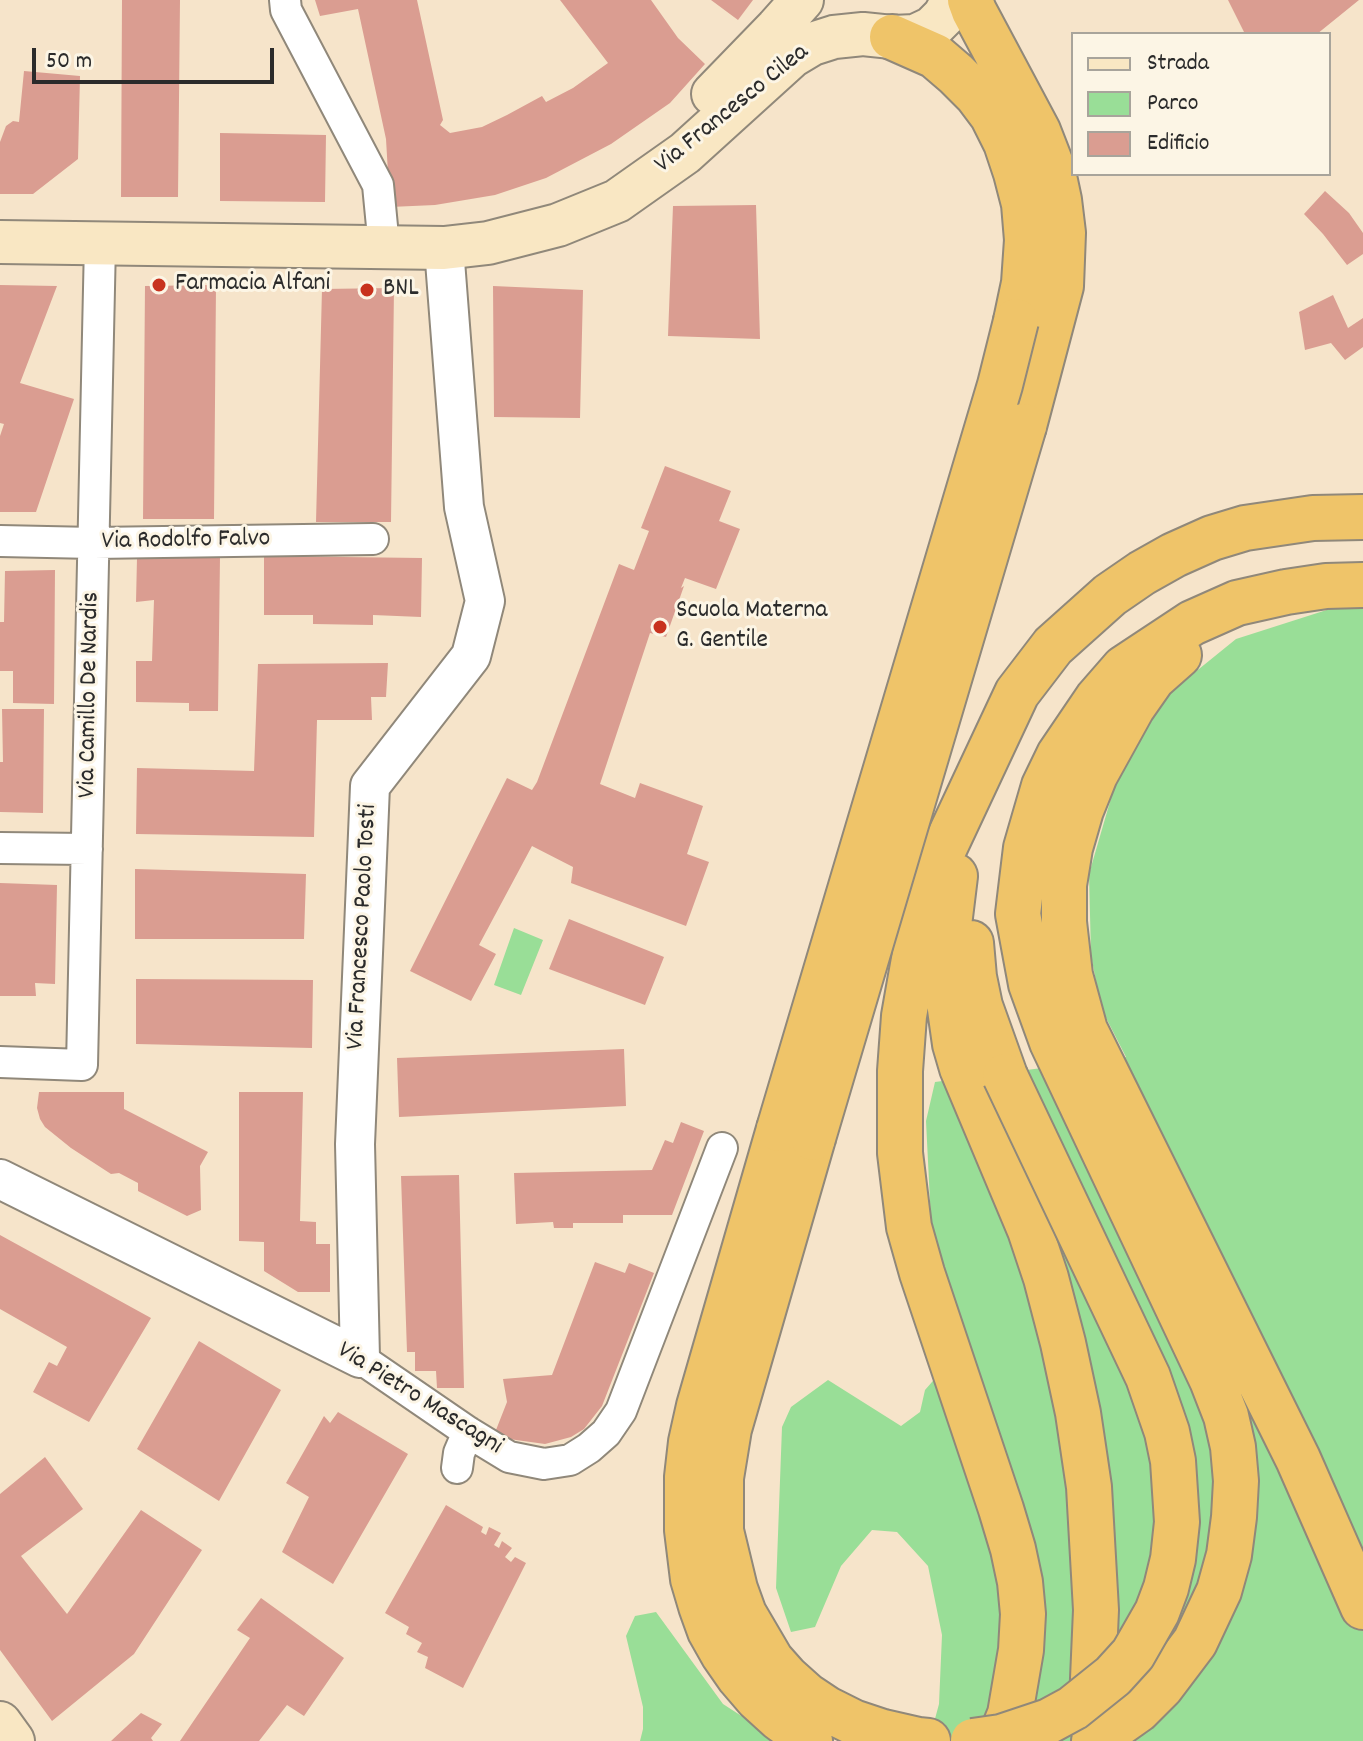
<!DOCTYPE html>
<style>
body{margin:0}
#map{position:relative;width:1363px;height:1741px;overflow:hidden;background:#f6e4ca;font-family:Dekko,sans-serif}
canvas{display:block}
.legend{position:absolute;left:1071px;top:32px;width:260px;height:144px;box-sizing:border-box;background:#fcf5e5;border:2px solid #a8a49b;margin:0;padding:10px 14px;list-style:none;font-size:24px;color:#2b2b2b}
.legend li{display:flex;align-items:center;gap:16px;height:40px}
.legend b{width:40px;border:2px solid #a8a49b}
.scale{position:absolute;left:32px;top:48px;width:242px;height:36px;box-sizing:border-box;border:4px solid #2b2b2b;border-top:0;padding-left:10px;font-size:24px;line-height:28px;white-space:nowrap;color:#2b2b2b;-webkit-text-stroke:6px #fcf5e5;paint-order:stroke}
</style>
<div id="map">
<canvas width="1363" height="1741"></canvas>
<ul class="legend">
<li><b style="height:10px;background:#f9e7c3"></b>Strada</li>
<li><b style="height:22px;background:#99de97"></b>Parco</li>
<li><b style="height:22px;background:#da9d91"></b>Edificio</li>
</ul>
<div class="scale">50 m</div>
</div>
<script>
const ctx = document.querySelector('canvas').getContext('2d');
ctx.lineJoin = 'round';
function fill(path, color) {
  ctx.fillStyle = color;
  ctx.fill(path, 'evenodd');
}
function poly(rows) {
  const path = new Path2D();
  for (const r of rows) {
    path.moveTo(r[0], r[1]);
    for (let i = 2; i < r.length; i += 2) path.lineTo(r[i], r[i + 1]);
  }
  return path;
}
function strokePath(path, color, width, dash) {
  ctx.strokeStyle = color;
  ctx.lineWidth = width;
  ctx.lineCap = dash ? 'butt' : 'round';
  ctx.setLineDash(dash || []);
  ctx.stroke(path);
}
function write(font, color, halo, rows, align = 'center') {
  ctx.font = font + ' Dekko,sans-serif';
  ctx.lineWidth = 6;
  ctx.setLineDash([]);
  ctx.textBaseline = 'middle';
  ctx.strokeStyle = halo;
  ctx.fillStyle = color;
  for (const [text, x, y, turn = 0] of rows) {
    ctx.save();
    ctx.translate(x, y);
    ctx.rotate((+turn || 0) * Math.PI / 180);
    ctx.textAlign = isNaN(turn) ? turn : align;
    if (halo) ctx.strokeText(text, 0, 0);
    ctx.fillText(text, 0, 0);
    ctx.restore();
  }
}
fill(poly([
 [1336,607,1363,609,1363,1741,929,1741,939,1704,942,1635,928,1566,897,1532,872,1530,841,1566,815,1627,791,1632,776,1588,782,1427,791,1407,828,1380,901,1426,920,1412,925,1390,966,1343,931,1222,926,1121,935,1082,1126,1057,1101,1008,1091,955,1089,874,1116,781,1157,703,1236,639],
 [514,928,543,940,521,995,494,985],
 [656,1612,723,1704,780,1741,640,1741,643,1729,643,1707,626,1636,635,1616]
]), '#99de97');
fill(poly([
 [122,0,180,0,178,197,121,197],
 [315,0,417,0,443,120,440,125,450,133,482,127,507,115,542,96,546,102,573,88,608,63,560,0,651,0,678,38,705,64,670,103,611,144,546,178,495,195,435,205,390,207,386,139,358,9,320,16],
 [711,0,753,0,738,20],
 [1228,0,1359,0,1317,34,1245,34],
 [24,71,80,76,78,159,33,194,0,194,0,142,6,126,13,121,19,122],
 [220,133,326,135,325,202,220,201],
 [1325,191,1349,213,1363,233,1363,254,1347,265,1323,234,1304,214],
 [756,205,760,339,668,336,673,206],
 [0,285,57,286,20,383,74,399,36,512,0,512,0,436,4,424,0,423],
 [216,285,214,519,143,519,145,286],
 [493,286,583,290,580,418,494,417],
 [394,288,391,522,316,522,322,289],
 [1333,295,1348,328,1363,318,1363,347,1345,360,1331,343,1305,350,1299,312],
 [665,466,731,491,719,521,740,529,716,589,685,578,681,588,684,586,666,637,650,633,600,784,635,798,640,783,703,806,687,854,709,862,686,926,571,883,573,867,532,846,479,945,496,954,471,1001,410,971,507,778,532,790,537,782,619,564,634,570,649,531,641,528],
 [264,556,422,558,421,617,373,615,373,625,313,624,313,615,264,615],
 [220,557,218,711,189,711,189,703,136,702,136,661,152,661,154,600,136,602,137,558],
 [55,570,54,704,13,703,13,671,0,671,0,622,4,622,5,571],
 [388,663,386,697,371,697,372,720,317,720,314,837,136,834,137,768,254,771,258,664],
 [2,709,44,709,43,813,0,812,0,762,3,762],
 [135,869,306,874,304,939,135,939],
 [0,883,57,885,55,984,35,983,36,996,0,996],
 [569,919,664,957,645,1005,549,969],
 [136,979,313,980,312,1048,136,1044],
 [624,1049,626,1106,399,1117,397,1058],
 [39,1092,124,1092,124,1109,208,1152,200,1166,201,1210,187,1216,138,1191,138,1183,119,1173,111,1174,71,1148,45,1127,40,1119,37,1108],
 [239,1092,303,1092,300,1221,316,1222,316,1244,330,1244,330,1292,298,1292,264,1271,264,1242,239,1241],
 [681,1122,704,1131,672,1215,623,1215,623,1223,573,1223,573,1228,554,1228,553,1222,516,1224,514,1173,652,1170,665,1140,673,1143],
 [459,1175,464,1388,437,1388,436,1371,415,1371,415,1352,407,1352,401,1176],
 [0,1235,151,1318,89,1422,33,1392,49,1362,57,1366,67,1347,0,1309],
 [595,1262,625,1273,629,1263,654,1273,602,1406,584,1429,571,1437,545,1444,509,1439,496,1430,507,1402,503,1379,552,1375],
 [199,1341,281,1390,219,1501,137,1449],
 [338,1412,408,1454,333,1584,282,1552,309,1497,286,1483,324,1416,330,1423],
 [45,1457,83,1509,21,1556,67,1614,141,1510,202,1550,134,1654,52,1721,0,1650,0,1494],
 [446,1505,483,1527,481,1532,486,1535,489,1527,501,1533,494,1545,499,1548,502,1541,512,1548,505,1557,511,1562,515,1557,526,1563,463,1688,425,1668,428,1657,417,1652,422,1643,406,1634,409,1627,385,1613],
 [261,1598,344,1658,304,1716,287,1705,259,1741,180,1741,250,1638,237,1630],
 [141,1713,162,1724,151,1738,153,1741,111,1741]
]), '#da9d91');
const minor = poly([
 [285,0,286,10,378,185,384,247],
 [0,541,94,543,373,539],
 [0,848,87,849],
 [0,1062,82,1065,100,243],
 [360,1358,468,1432,509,1457,544,1464,570,1460,589,1448,606,1433,621,1411,722,1148],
 [457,1468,459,1453,468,1432]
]);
const tertiary = poly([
 [0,1179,360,1358,355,1144,370,786,471,656,485,601,464,507,444,248]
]);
const secondary = poly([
 [713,94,777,28,802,0],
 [0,242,444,248,488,243,558,225,617,201,685,153,792,56,812,44,834,37,863,34,892,37,915,36,932,28,944,16,953,0],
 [0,1723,13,1741]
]);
const motorway = poly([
 [970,0,974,11,1038,131,1052,167,1059,200,1063,233,1061,286,1024,426],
 [892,37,935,56,956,74,977,95,992,115,1006,143,1016,173,1024,204,1027,240,1024,283,1016,321],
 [1179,655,1153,678,1132,708,1095,775,1081,810,1070,848,1064,885,1064,922,1070,975,1085,1030,1298,1459,1363,1607],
 [955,876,949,925,949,1002,955,1044,962,1068,1030,1230,1046,1278,1063,1343,1078,1413,1089,1487,1096,1610,1091,1724],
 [971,943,974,977,980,1006,1005,1076],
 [779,1129,699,1406,691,1442,687,1477,687,1530,693,1579,701,1606,710,1631,723,1654,739,1677,757,1698,779,1718,810,1741],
 [813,1138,729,1429,721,1478,721,1531,735,1589,744,1614,771,1660,787,1678,806,1695,827,1709,853,1722,883,1732,918,1740,928,1741],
 [999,1741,1010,1714,1021,1650,1023,1614,1020,1582,1013,1549,1001,1509,922,1273,909,1227,900,1153,900,1071,904,1016,927,885,1017,693,1053,646,1110,595,1142,573,1174,555,1212,538,1245,528,1313,518,1363,517],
 [1094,1741,1138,1710,1161,1687,1195,1642,1219,1591,1229,1555,1234,1517,1236,1481,1233,1447,1226,1416,1212,1380,1052,1042,1031,984,1018,914,1026,848,1044,786,1059,755,1097,699,1124,668,1192,623,1237,603,1286,592,1326,586,1363,585]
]);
strokePath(minor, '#90887a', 34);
strokePath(tertiary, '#90887a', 42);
strokePath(secondary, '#90887a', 46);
strokePath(motorway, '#90887a', 48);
strokePath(minor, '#fff', 30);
strokePath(tertiary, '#fff', 38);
strokePath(secondary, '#f9e7c3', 42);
strokePath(motorway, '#efc469', 44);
const motorwayBridge = poly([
 [779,1129,1000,385,1016,321],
 [813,1138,1024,426],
 [973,1741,1001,1737,1049,1721,1073,1708,1113,1676,1133,1654,1157,1612,1166,1588,1173,1559,1177,1522,1173,1461,1167,1432,1148,1377,1005,1076]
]);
strokePath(motorwayBridge, '#90887a', 48, []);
strokePath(motorwayBridge, '#efc469', 44);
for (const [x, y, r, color] of [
 [159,285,8,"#c8321e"],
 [367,290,8,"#c8321e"],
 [660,627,8,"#c8321e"]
]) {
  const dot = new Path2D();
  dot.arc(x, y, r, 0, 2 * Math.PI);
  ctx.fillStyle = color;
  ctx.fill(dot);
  strokePath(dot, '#fcf5e5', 3);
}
write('26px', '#2b2b2b', '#fcf5e5', [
 ["Via Francesco Cilea",733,110,-39],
 ["Via Rodolfo Falvo",186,542,-1],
 ["Via Camillo De Nardis",91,695,-89],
 ["Via Francesco Paolo Tosti",364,927,-87],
 ["Via Pietro Mascagni",419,1400,32]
]);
write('26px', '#2b2b2b', '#fcf5e5', [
 ["Farmacia Alfani",175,285],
 ["BNL",383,290],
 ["Scuola Materna",676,612],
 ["G. Gentile",676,642]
], 'left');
</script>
